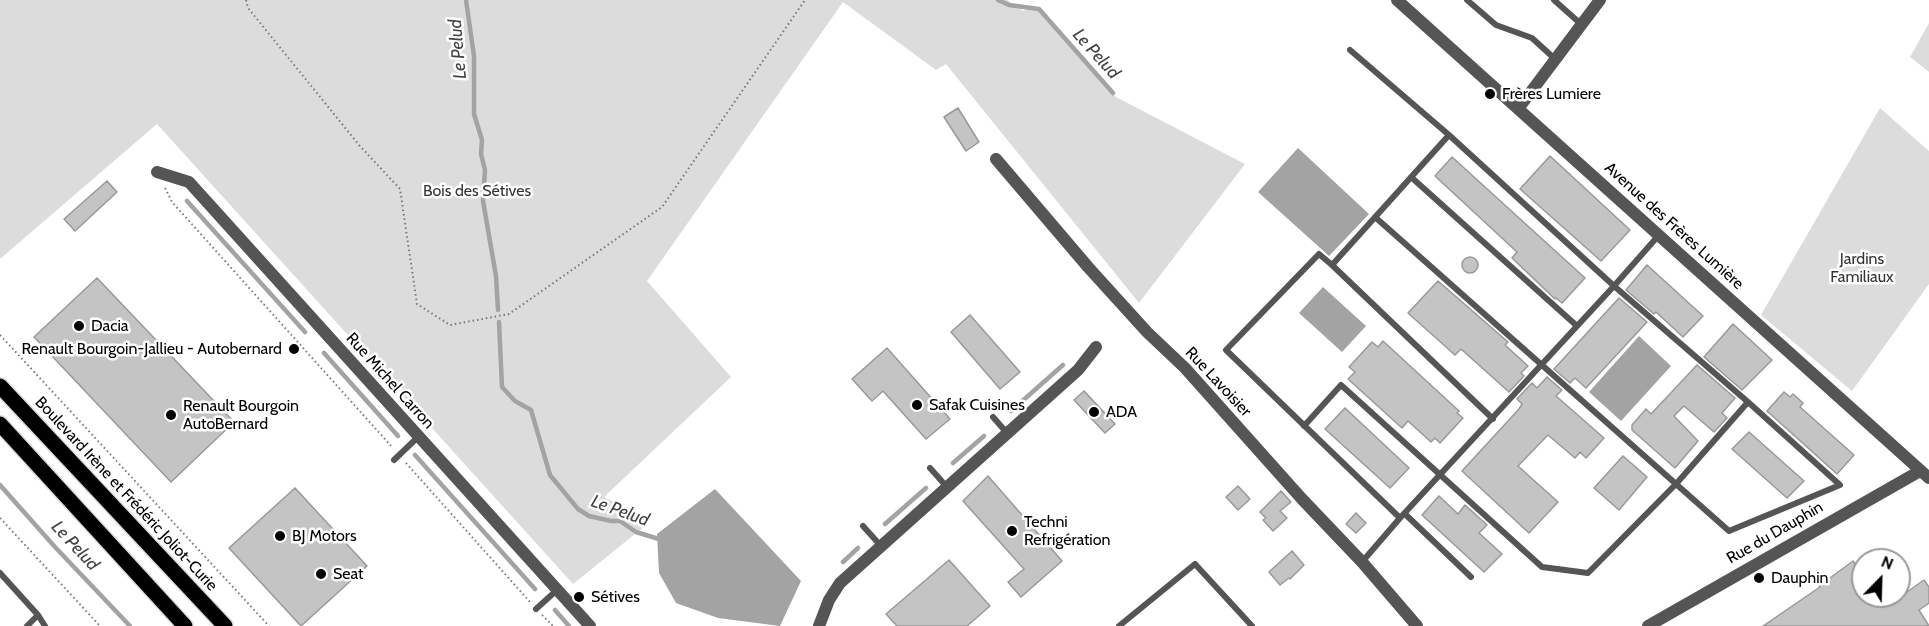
<!DOCTYPE html>
<meta charset="utf-8">
<style>
body{margin:0}
#map{position:relative;width:1929px;height:626px;overflow:hidden;background:#fff;font-family:Cabin,sans-serif}
canvas{display:block}
.north{position:absolute;left:1851px;top:548px;width:60px;height:60px;box-sizing:border-box;background:#fff;border:2px solid #999;border-radius:50%;rotate:23deg;font-size:16px;font-weight:700;line-height:24px;text-align:center;color:#000}
.north::after{content:'';display:block;margin:auto;width:21px;height:27px;background:#000;clip-path:polygon(50% 0,100% 100%,50% 72%,0 100%)}
</style>
<div id="map">
<canvas width="1929" height="626"></canvas>
<div class="north">N</div>
</div>
<script>
const ctx = document.querySelector('canvas').getContext('2d');
ctx.lineJoin = 'round';
function fill(path, color) {
  ctx.fillStyle = color;
  ctx.fill(path, 'evenodd');
}
function poly(rows) {
  const path = new Path2D();
  for (const r of rows) {
    if (r.length === 3) {
      path.moveTo(r[0] + r[2], r[1]);
      path.arc(r[0], r[1], r[2], 0, 2 * Math.PI);
      continue;
    }
    path.moveTo(r[0], r[1]);
    for (let i = 2; i < r.length; i += 2) path.lineTo(r[i], r[i + 1]);
  }
  return path;
}
function strokePath(path, color, width, dash) {
  ctx.strokeStyle = color;
  ctx.lineWidth = width;
  ctx.lineCap = dash ? 'butt' : 'round';
  ctx.setLineDash(dash || []);
  ctx.stroke(path);
}
function write(font, color, halo, rows, align = 'center') {
  ctx.font = font + ' Cabin,sans-serif';
  ctx.lineWidth = 5;
  ctx.setLineDash([]);
  ctx.textBaseline = 'middle';
  ctx.strokeStyle = halo;
  ctx.fillStyle = color;
  for (const [text, x, y, turn = 0] of rows) {
    ctx.save();
    ctx.translate(x, y);
    ctx.rotate((+turn || 0) * Math.PI / 180);
    ctx.textAlign = isNaN(turn) ? turn : align;
    if (halo) ctx.strokeText(text, 0, 0);
    ctx.fillText(text, 0, 0);
    ctx.restore();
  }
}
fill(poly([
 [0,0,1007,0,1023,11,1028,8,1039,11,1116,97,1245,164,1139,303,946,64,936,70,843,2,647,281,731,377,604,497,650,522,573,584,157,124,0,259],
 [1929,23,1929,72,1910,57],
 [1880,108,1929,151,1929,284,1852,391,1761,315]
]), '#dcdcdc');
fill(poly([
 [1298,148,1369,214,1329,256,1258,192],
 [1323,287,1366,326,1342,352,1299,313],
 [1639,336,1671,366,1621,421,1589,392],
 [715,489,801,581,780,626,718,618,676,603,659,573,657,534]
]), '#a3a3a3');
strokePath(poly([
 [466,0,474,56,474,114,482,140,481,154,485,170,483,201,496,276,498,310],
 [998,0,1009,5,1039,9,1113,93],
 [187,201,305,332],
 [499,322,502,387,515,401,531,410,550,475,578,509,589,516,611,521,620,521,636,532,662,540],
 [324,353,398,436],
 [1011,411,1063,365],
 [415,455,535,589],
 [953,463,984,436],
 [0,485,55,547,130,626],
 [885,524,926,488],
 [843,562,858,548],
 [555,610,569,626]
]), '#a3a3a3', 4.5);
const building = poly([
 [958,108,979,142,966,151,944,117,958,108],
 [1550,156,1630,230,1601,261,1520,189,1550,156],
 [1452,157,1585,278,1562,303,1556,298,1555,299,1512,258,1517,252,1435,176,1452,157],
 [107,181,117,192,75,231,64,219,107,181],
 [1470,265,8],
 [1647,265,1703,316,1683,337,1656,312,1654,314,1626,290,1647,265],
 [97,278,234,422,171,482,34,337,97,278],
 [1438,281,1508,342,1505,345,1528,366,1521,373,1524,376,1509,392,1461,349,1455,355,1408,313,1438,281],
 [1619,298,1647,322,1586,388,1575,378,1570,383,1554,369,1619,298],
 [970,315,1020,372,1000,389,951,332,970,315],
 [1733,324,1772,360,1742,390,1704,357,1733,324],
 [1383,341,1459,411,1457,413,1463,418,1440,443,1435,438,1431,442,1408,421,1402,428,1348,379,1355,372,1349,367,1372,342,1378,347,1383,341],
 [887,348,950,419,926,439,883,391,872,401,852,379,887,348],
 [1697,365,1735,398,1722,413,1727,418,1714,432,1684,406,1674,416,1698,441,1675,468,1632,430,1632,425,1646,409,1651,414,1697,365],
 [1547,377,1562,390,1556,396,1604,438,1586,458,1580,452,1575,458,1548,435,1518,466,1558,502,1529,533,1462,471,1519,409,1522,404,1517,399,1532,383,1537,388,1547,377],
 [1084,391,1115,424,1105,433,1074,400,1084,391],
 [1784,392,1790,397,1793,394,1803,403,1800,407,1854,455,1837,474,1767,411,1784,392],
 [1345,408,1409,468,1390,488,1325,429,1345,408],
 [1749,432,1804,481,1787,498,1732,449,1749,432],
 [1623,456,1647,477,1619,510,1594,488,1623,456],
 [988,476,1062,561,1021,597,1008,582,1024,569,963,501,988,476],
 [1238,486,1250,499,1238,510,1226,497,1238,486],
 [295,488,367,566,301,626,229,548,295,488],
 [1281,491,1291,502,1280,511,1287,518,1273,531,1263,520,1266,518,1260,512,1281,491],
 [1439,496,1458,514,1465,505,1487,525,1479,533,1502,554,1484,572,1422,515,1439,496],
 [1356,513,1366,523,1356,533,1346,524,1356,513],
 [1292,551,1304,565,1290,579,1289,578,1280,585,1269,572,1292,551],
 [949,560,990,606,967,626,897,626,886,614,949,560],
 [1853,561,1863,574,1863,596,1899,596,1899,581,1907,592,1924,580,1929,587,1929,603,1919,610,1929,626,1763,626,1820,587,1819,586,1853,561]
]);
fill(building, '#c4c4c4');
strokePath(building, '#999', 1.5);
const primary = poly([
 [0,386,225,626],
 [0,424,185,626]
]);
strokePath(primary, '#dbdbdb', 18);
strokePath(poly([
 [246,0,248,8,359,145,400,189,417,304,450,325,509,314,662,207,805,0],
 [165,188,172,202,392,447],
 [0,335,269,626],
 [406,463,530,602],
 [0,518,100,626],
 [542,615,553,626]
]), '#777', 2, [1.5, 3]);
strokePath(poly([
 [1467,0,1496,25,1532,38,1555,59],
 [1554,0,1582,25],
 [1350,50,1449,135,1614,286,1400,518,1226,350,1319,254,1332,265,1449,135],
 [1411,177,1577,326],
 [1375,217,1729,531,1840,485,1748,402,1614,286,1659,235],
 [1332,265,1493,419],
 [993,417,1007,433],
 [1304,426,1341,385,1542,567,1588,573,1676,484,1748,402],
 [394,460,418,437],
 [930,468,947,487],
 [1405,514,1471,577],
 [863,526,881,546],
 [1362,562,1400,518],
 [0,573,38,615,27,626],
 [536,609,557,590],
 [38,615,45,626],
 [1119,626,1195,564,1252,626]
]), '#555', 6);
strokePath(poly([
 [1397,0,1929,478],
 [1518,109,1600,0],
 [996,159,1088,267,1147,332,1185,368,1302,499,1362,562,1417,626],
 [157,172,189,182,590,626],
 [819,626,829,600,840,583,1078,370,1096,347],
 [1648,626,1920,471]
]), '#555', 12);
strokePath(primary, '#000', 15);
for (const [x, y, r, color] of [
 [1490,94,6,"#000"],
 [79,326,6,"#000"],
 [294,349,6,"#000"],
 [917,405,6,"#000"],
 [1094,412,6,"#000"],
 [171,415,6,"#000"],
 [1012,531,6,"#000"],
 [280,536,6,"#000"],
 [321,574,6,"#000"],
 [1759,578,6,"#000"],
 [579,597,6,"#000"]
]) {
  const dot = new Path2D();
  dot.arc(x, y, r, 0, 2 * Math.PI);
  ctx.fillStyle = color;
  ctx.fill(dot);
  strokePath(dot, '#fff', 2);
}
write('16px', '#000', '#fff', [
 ["Frères Lumiere",1502,94],
 ["Dacia",91,326],
 ["Renault Bourgoin-Jallieu - Autobernard",282,349,"right"],
 ["Safak Cuisines",929,405],
 ["Renault Bourgoin",183,406],
 ["AutoBernard",183,424],
 ["ADA",1106,412],
 ["Techni",1024,522],
 ["Refrigération",1024,540],
 ["BJ Motors",292,536],
 ["Seat",333,574],
 ["Dauphin",1771,578],
 ["Sétives",591,597]
], 'left');
write('16px', '#333', '#fff', [
 ["Bois des Sétives",477,191],
 ["Jardins",1862,259],
 ["Familiaux",1862,277]
]);
write('16px', '#000', '#fff', [
 ["Avenue des Frères Lumière",1674,226,42],
 ["Rue Michel Carron",390,381,48],
 ["Rue Lavoisier",1218,382,47],
 ["Boulevard Irène et Frédéric Joliot-Curie",126,494,47],
 ["Rue du Dauphin",1775,533,-30]
]);
write('italic 18px', '#444', '#fff', [
 ["Le Pelud",458,49,-95],
 ["Le Pelud",1096,54,48],
 ["Le Pelud",620,511,20],
 ["Le Pelud",75,546,47]
]);
</script>
